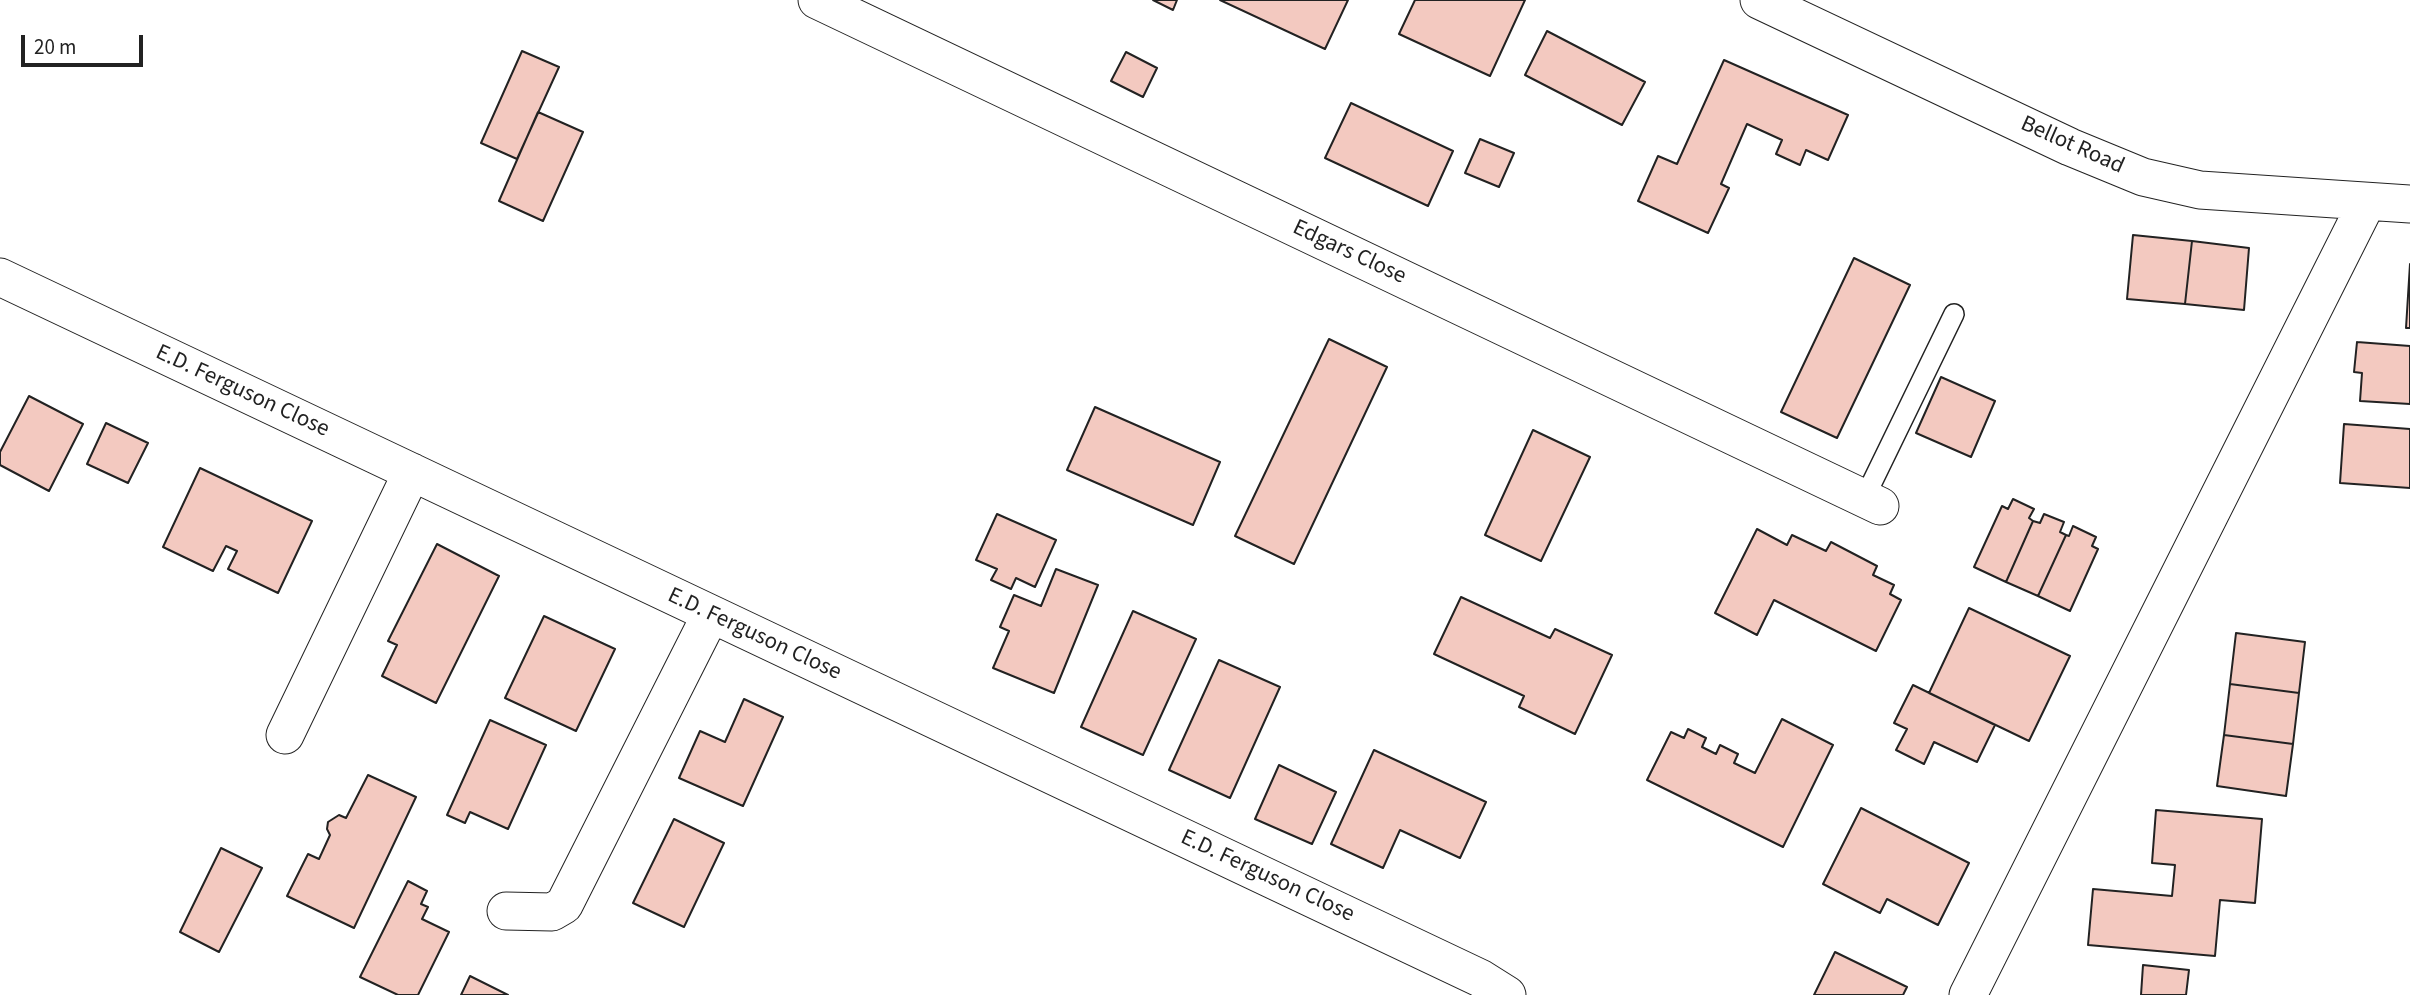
<!DOCTYPE html>
<style>
body{margin:0}
#map{position:relative;width:2410px;height:995px;overflow:hidden;background:#fff;font-family:"Source Sans 3",sans-serif}
canvas{display:block}
.scale{position:absolute;left:21px;top:35px;width:122px;height:32px;box-sizing:border-box;border:4px solid #222;border-top:0;padding-left:9px;font-size:21px;line-height:24px;white-space:nowrap;color:#222;-webkit-text-stroke:5px #fff;paint-order:stroke}
</style>
<div id="map">
<canvas width="2410" height="995"></canvas>
<div class="scale">20 m</div>
</div>
<script>
const ctx = document.querySelector('canvas').getContext('2d');
ctx.lineJoin = 'round';
function fill(path, color) {
  ctx.fillStyle = color;
  ctx.fill(path, 'evenodd');
}
function poly(rows) {
  const path = new Path2D();
  for (const r of rows) {
    path.moveTo(r[0], r[1]);
    for (let i = 2; i < r.length; i += 2) path.lineTo(r[i], r[i + 1]);
  }
  return path;
}
function strokePath(path, color, width, dash) {
  ctx.strokeStyle = color;
  ctx.lineWidth = width;
  ctx.lineCap = dash ? 'butt' : 'round';
  ctx.setLineDash(dash || []);
  ctx.stroke(path);
}
function write(font, color, halo, rows, align = 'center') {
  ctx.font = font + ' "Source Sans 3",sans-serif';
  ctx.lineWidth = 5;
  ctx.setLineDash([]);
  ctx.textBaseline = 'middle';
  ctx.strokeStyle = halo;
  ctx.fillStyle = color;
  for (const [text, x, y, turn = 0] of rows) {
    ctx.save();
    ctx.translate(x, y);
    ctx.rotate((+turn || 0) * Math.PI / 180);
    ctx.textAlign = isNaN(turn) ? turn : align;
    if (halo) ctx.strokeText(text, 0, 0);
    ctx.fillText(text, 0, 0);
    ctx.restore();
  }
}
const building = poly([
 [1153,0,1177,0,1173,10,1153,0],
 [1220,0,1348,0,1325,49,1220,0],
 [1415,0,1525,0,1490,76,1399,34,1415,0],
 [1547,31,1645,82,1622,125,1525,75,1547,31],
 [522,51,559,67,517,159,481,143,522,51],
 [1126,52,1157,68,1143,97,1111,81,1126,52],
 [1724,60,1848,115,1828,160,1806,150,1800,165,1776,154,1782,140,1747,124,1721,184,1729,188,1708,233,1638,201,1658,156,1677,164,1724,60],
 [1351,103,1453,151,1428,206,1325,158,1351,103],
 [538,112,583,132,543,221,499,201,538,112],
 [1480,139,1514,153,1499,187,1465,173,1480,139],
 [2133,235,2192,241,2185,304,2127,299,2133,235],
 [2192,241,2249,248,2244,310,2185,304,2192,241],
 [1854,258,1910,285,1837,438,1781,412,1854,258],
 [2410,264,2410,328,2406,328,2410,264],
 [1329,339,1387,367,1294,564,1235,536,1329,339],
 [2357,342,2410,346,2410,404,2360,401,2362,373,2354,372,2357,342],
 [1941,377,1995,401,1971,457,1916,433,1941,377],
 [29,396,83,424,49,491,0,465,0,452,29,396],
 [1095,407,1220,462,1193,525,1067,470,1095,407],
 [106,423,148,443,128,483,87,464,106,423],
 [2344,424,2410,429,2410,488,2340,483,2344,424],
 [1533,430,1590,457,1541,561,1485,535,1533,430],
 [200,468,312,521,278,593,228,569,237,551,226,546,213,571,163,547,200,468],
 [2013,499,2034,509,2029,518,2033,521,2006,582,1974,567,2002,506,2008,509,2013,499],
 [997,514,1056,540,1035,587,1016,578,1011,589,991,580,997,569,976,560,997,514],
 [2044,514,2064,522,2060,532,2066,535,2038,596,2006,582,2033,521,2040,523,2044,514],
 [2073,526,2096,537,2092,546,2098,549,2070,611,2038,596,2066,535,2069,536,2073,526],
 [1757,529,1787,545,1792,535,1826,551,1831,542,1877,566,1873,575,1894,585,1890,594,1901,600,1876,651,1774,600,1757,635,1715,613,1757,529],
 [437,544,499,576,436,703,382,676,397,645,388,641,437,544],
 [1056,569,1098,585,1054,693,993,668,1009,631,1000,627,1014,595,1041,606,1056,569],
 [1461,597,1550,638,1555,629,1612,655,1575,734,1519,707,1524,696,1434,654,1461,597],
 [1969,608,2070,656,2029,741,1929,693,1969,608],
 [1133,611,1196,639,1143,755,1081,727,1133,611],
 [544,616,615,649,576,731,505,698,544,616],
 [2236,633,2305,642,2299,693,2230,684,2236,633],
 [1219,660,1280,687,1230,798,1169,770,1219,660],
 [2230,684,2299,693,2293,744,2224,735,2230,684],
 [1913,685,1995,725,1977,762,1934,742,1924,764,1896,750,1907,729,1894,723,1913,685],
 [744,699,783,717,743,806,679,778,700,731,725,742,744,699],
 [1782,719,1833,745,1783,847,1647,780,1671,732,1684,738,1688,729,1706,738,1702,747,1716,754,1720,745,1738,754,1734,763,1755,773,1782,719],
 [490,720,546,745,508,829,470,812,465,823,447,815,490,720],
 [2224,735,2293,744,2286,796,2217,786,2224,735],
 [1374,750,1486,802,1460,858,1400,830,1383,868,1331,844,1374,750],
 [1279,765,1336,792,1312,844,1255,819,1279,765],
 [368,775,416,797,354,928,287,896,308,854,319,859,330,835,327,829,328,822,339,815,346,818,368,775],
 [1861,808,1969,863,1938,925,1887,899,1880,913,1823,884,1861,808],
 [2156,810,2262,819,2255,903,2220,900,2215,956,2088,945,2093,889,2172,896,2175,865,2152,863,2156,810],
 [674,819,724,843,684,927,633,903,674,819],
 [221,848,262,868,219,952,180,932,221,848],
 [408,881,427,891,421,904,428,907,422,919,449,932,418,995,398,995,360,977,408,881],
 [1835,952,1907,987,1903,995,1814,995,1835,952],
 [2143,965,2189,970,2186,995,2141,995,2143,965],
 [470,976,508,995,461,995,470,976]
]);
fill(building, '#f3c9c0');
strokePath(building, '#222', 2);
const service = poly([
 [1864,499,1954,314]
]);
const minor = poly([
 [817,0,1880,506],
 [1759,0,2070,147,2143,177,2200,190,2410,204],
 [0,277,1480,978,1507,995],
 [285,735,412,472],
 [506,911,552,912,564,905,711,614],
 [1968,995,2367,202]
]);
strokePath(service, '#222', 22);
strokePath(minor, '#222', 39);
strokePath(service, '#fff', 19);
strokePath(minor, '#fff', 37);
write('23px', '#222', '#fff', [
 ["Bellot Road",2072,146,24],
 ["Edgars Close",1349,253,25],
 ["E.D. Ferguson Close",242,392,25],
 ["E.D. Ferguson Close",754,635,25],
 ["E.D. Ferguson Close",1267,877,25]
]);
</script>
